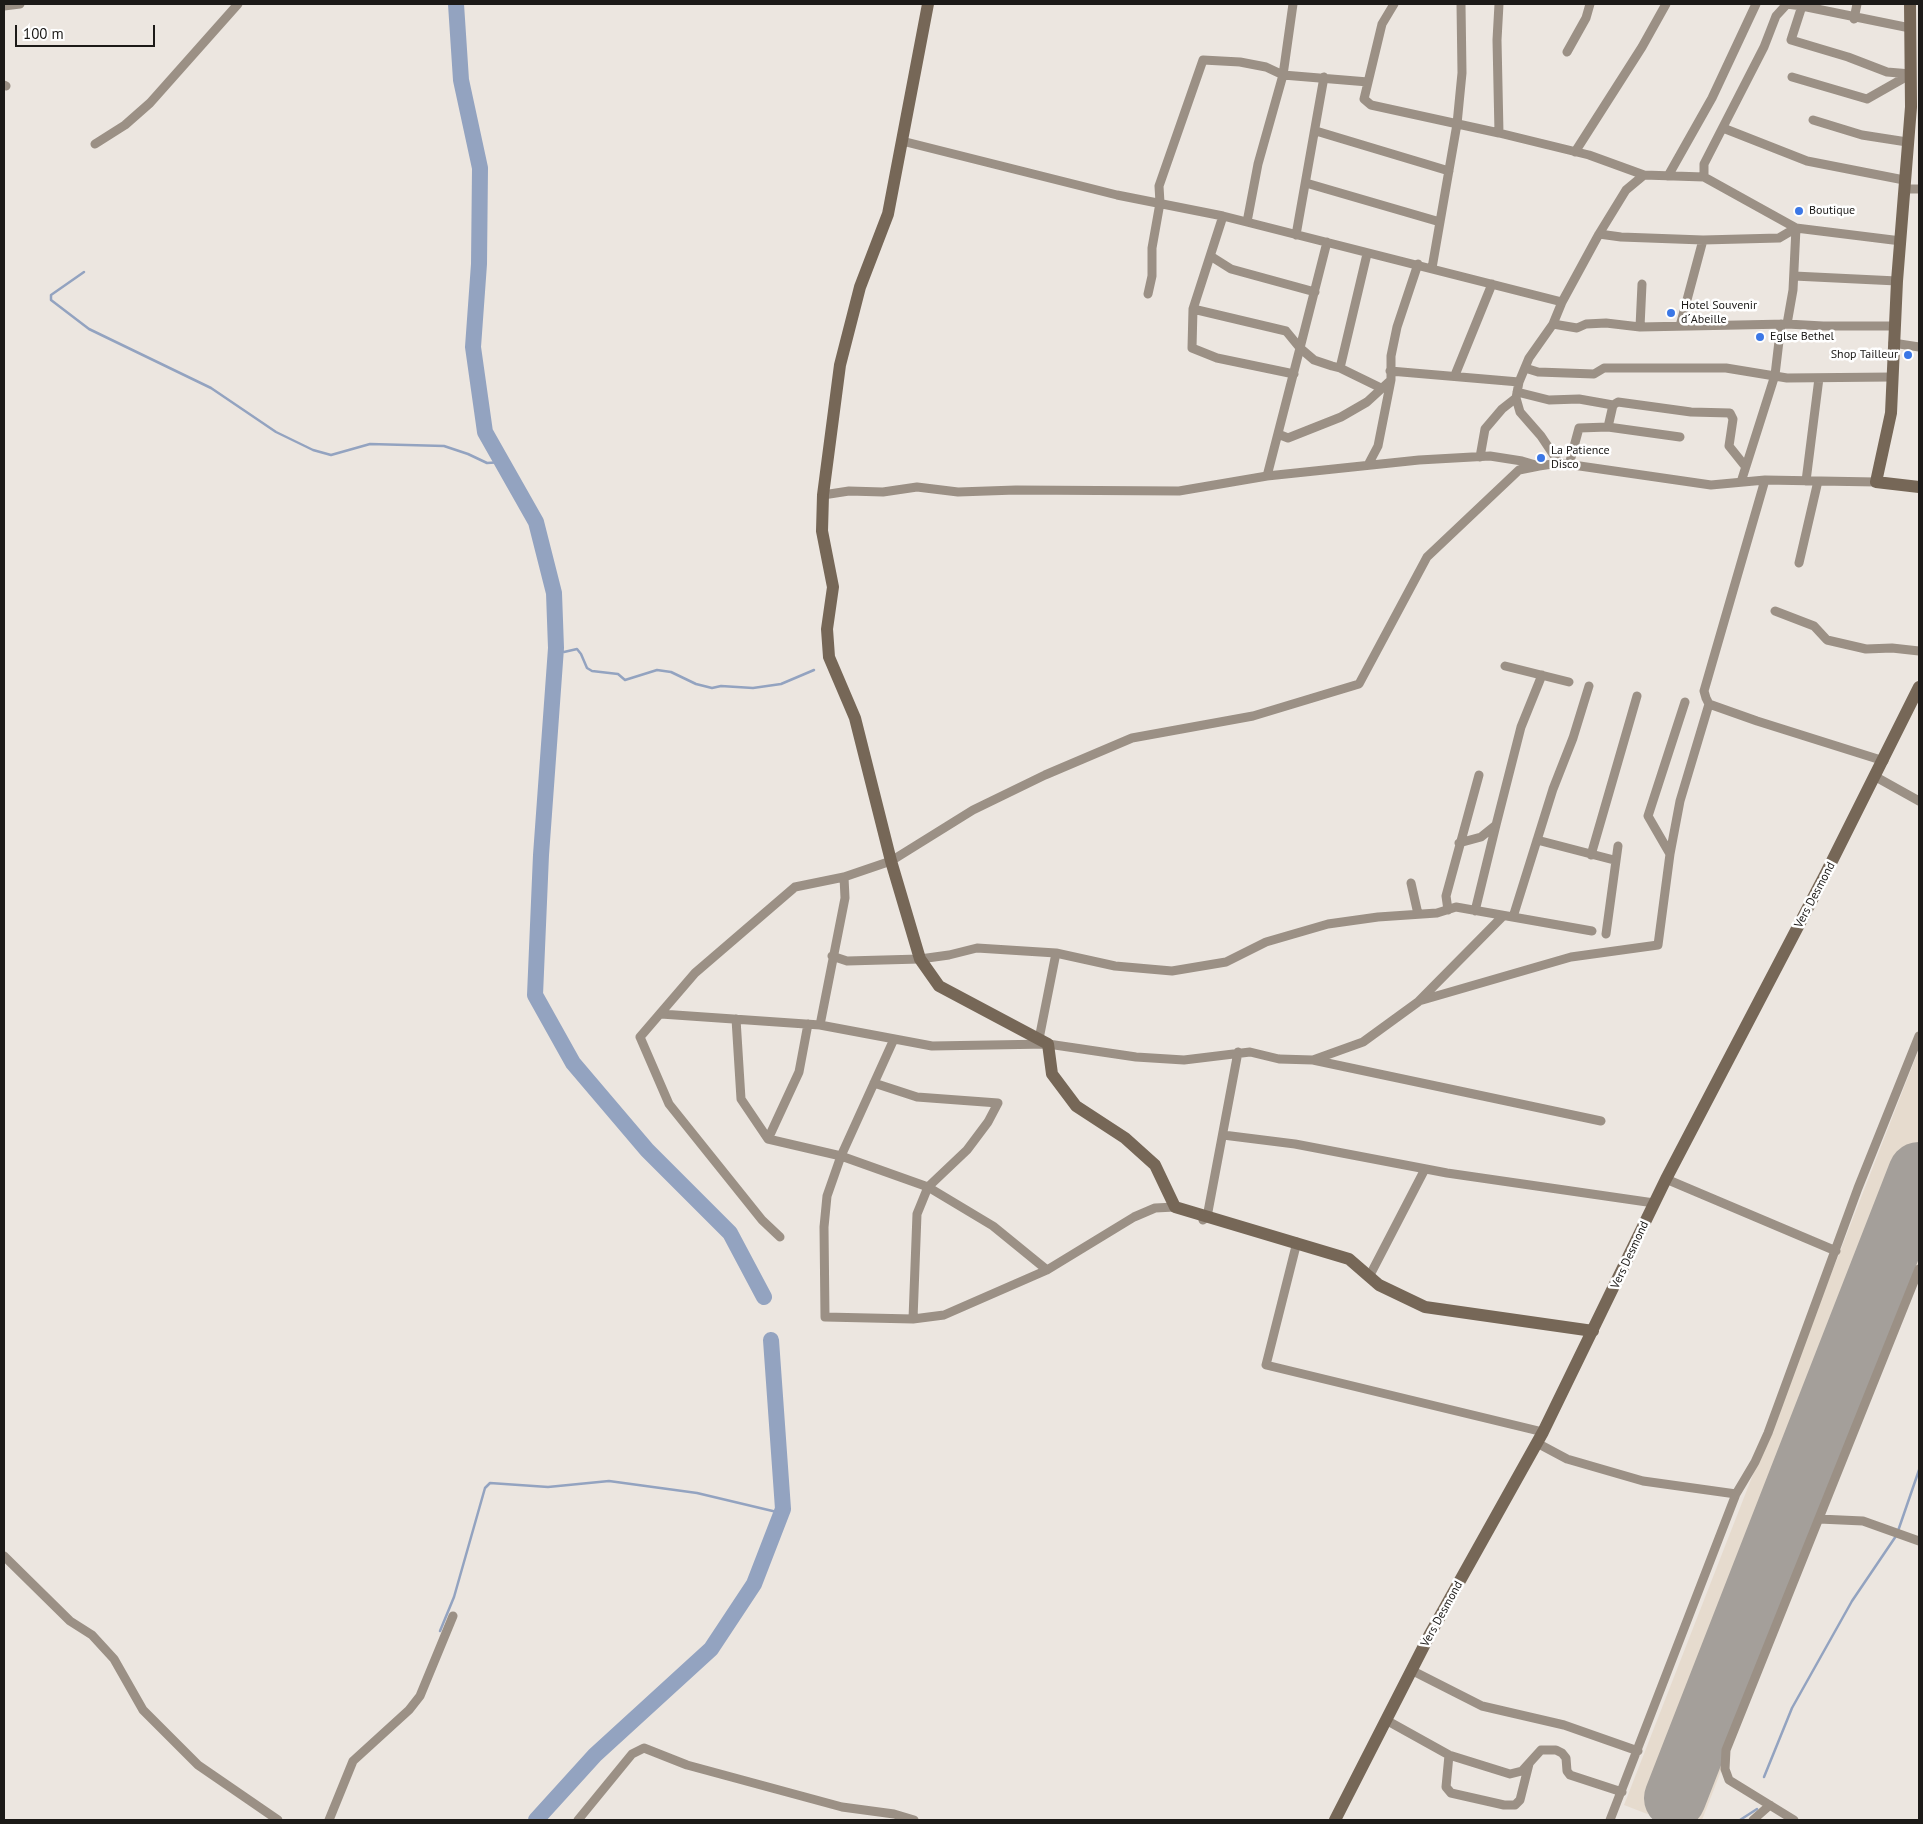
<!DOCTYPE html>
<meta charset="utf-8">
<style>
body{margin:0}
#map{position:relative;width:1923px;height:1824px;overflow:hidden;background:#ece6e0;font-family:"PT Sans",sans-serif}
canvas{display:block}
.frame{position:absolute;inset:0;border:5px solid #1c1a18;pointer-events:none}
.scale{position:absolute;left:15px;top:25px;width:140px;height:22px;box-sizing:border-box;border:2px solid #1c1a18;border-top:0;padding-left:6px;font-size:15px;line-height:18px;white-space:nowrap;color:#1c1a18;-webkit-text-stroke:4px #fff;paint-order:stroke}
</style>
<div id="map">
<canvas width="1923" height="1824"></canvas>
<div class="frame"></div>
<div class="scale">100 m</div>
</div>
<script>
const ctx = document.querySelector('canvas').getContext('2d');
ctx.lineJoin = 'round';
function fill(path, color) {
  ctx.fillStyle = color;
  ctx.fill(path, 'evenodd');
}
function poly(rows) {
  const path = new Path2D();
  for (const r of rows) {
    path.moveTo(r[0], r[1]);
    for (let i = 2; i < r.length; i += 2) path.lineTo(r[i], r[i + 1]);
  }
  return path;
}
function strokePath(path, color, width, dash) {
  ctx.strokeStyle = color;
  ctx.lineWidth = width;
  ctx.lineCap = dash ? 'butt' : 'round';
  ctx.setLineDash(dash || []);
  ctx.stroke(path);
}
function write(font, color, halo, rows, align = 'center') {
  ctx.font = font + ' "PT Sans",sans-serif';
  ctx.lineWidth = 5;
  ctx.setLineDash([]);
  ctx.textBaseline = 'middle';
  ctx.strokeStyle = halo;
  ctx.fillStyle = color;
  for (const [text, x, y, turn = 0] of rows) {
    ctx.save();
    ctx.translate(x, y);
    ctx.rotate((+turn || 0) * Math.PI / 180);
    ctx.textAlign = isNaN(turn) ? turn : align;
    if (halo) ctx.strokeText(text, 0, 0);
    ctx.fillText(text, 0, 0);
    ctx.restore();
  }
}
fill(poly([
 [1919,1049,1919,1260,1702,1820,1663,1820,1624,1805]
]), '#e6dbce');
strokePath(poly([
 [84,272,51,295,51,300,89,329,211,388,276,432,313,450,331,455,370,444,444,446,468,454,487,463,503,462],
 [556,648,564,652,577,649,581,654,587,668,592,671,618,674,625,680,657,670,671,672,696,684,712,688,721,686,753,688,781,684,814,670],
 [1898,1531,1919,1470],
 [440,1631,454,1597,485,1488,490,1483,548,1487,609,1481,697,1493,781,1513],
 [1764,1777,1792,1708,1852,1601,1896,1536],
 [1740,1820,1757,1809]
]), '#93a3c0', 2.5);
strokePath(poly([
 [456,4,461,80,480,168,479,264,473,347,485,432,536,522,554,593,556,648,541,855,535,995,573,1063,647,1150,730,1233,764,1297],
 [536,1820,595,1755,711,1649,754,1584,783,1509,771,1340]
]), '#93a3c0', 16);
strokePath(poly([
 [1675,1798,1919,1173]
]), '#a49f9a', 62);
strokePath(poly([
 [1394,4,1382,24,1364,99,1371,105,1499,133,1589,155,1644,175],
 [1499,4,1497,40,1499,133],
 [1787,4,1802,6,1791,40,1848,57,1887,72,1911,74],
 [4,6,20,4],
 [1802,6,1910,28],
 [1854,19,1857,4],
 [1567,52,1586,18,1590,4],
 [1792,77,1867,99,1911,74],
 [4,85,6,86],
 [1813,120,1862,135,1907,142],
 [1723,128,1807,161,1904,180],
 [1316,131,1449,171],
 [902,141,1117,195,1223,216,1562,302],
 [95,144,125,125,150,103,238,4],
 [1575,152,1642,47,1666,4],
 [1668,176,1712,98,1756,4],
 [1704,177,1704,164,1764,47,1776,16,1787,4],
 [1306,183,1440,222],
 [1904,189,1919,189],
 [1223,216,1193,309,1192,348,1217,358,1294,374],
 [1247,222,1258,164,1283,75,1368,82],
 [1599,234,1621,237,1703,240,1779,238,1796,228],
 [1296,235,1324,77],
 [1327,242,1300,348,1314,360,1332,366,1340,368,1367,254],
 [1212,257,1231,269,1315,292],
 [1432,268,1457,124,1462,73,1461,4],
 [1794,276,1897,281],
 [1148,294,1152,276,1152,248,1160,203,1159,186,1203,60,1240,62,1266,67,1283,75,1293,4],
 [1193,309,1286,331,1300,348,1267,476],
 [1553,324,1577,328,1586,324,1606,323,1640,327,1787,324,1823,326,1894,326],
 [1787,324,1793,290,1796,228],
 [1680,326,1703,240],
 [1640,327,1642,284],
 [1893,343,1919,347],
 [1340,368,1381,388],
 [1525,368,1538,372,1594,374,1604,368,1726,368,1787,378,1892,377],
 [1390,371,1519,382],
 [1455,375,1492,284],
 [1517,392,1549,400,1579,399,1613,405,1618,402,1691,412,1730,413,1733,419,1729,446,1745,466],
 [1608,427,1613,405],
 [1278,434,1288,438,1341,417,1367,402,1391,380],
 [1480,457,1485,429,1502,409,1516,398],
 [1559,463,1541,436,1520,412,1516,398,1519,382,1529,358,1553,324,1562,302,1599,234,1626,190,1644,175,1704,177,1796,228,1901,241],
 [1368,465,1378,446,1391,380,1391,356,1397,327,1418,264],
 [1569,465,1579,428,1608,427,1680,437],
 [1765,480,1704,691,1706,698,1709,704,1757,721,1884,761],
 [1806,481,1819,378],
 [1741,482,1775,375,1781,324],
 [823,495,849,491,883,492,917,487,958,492,1016,490,1179,491,1267,476,1419,460,1490,456,1522,461,1539,466,1559,463,1711,485,1765,480,1876,482],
 [1799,563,1818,481],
 [1775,611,1814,626,1827,640,1866,649,1892,648,1919,651],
 [1505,666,1569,682],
 [1876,777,1919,801],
 [1537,840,1614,860],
 [1459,843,1481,837,1496,825,1521,727,1542,675],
 [1670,854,1680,801,1709,704],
 [1591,855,1637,696],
 [1411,883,1418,914],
 [1448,910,1446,896,1479,775],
 [1475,911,1496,825],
 [1513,917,1553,789,1573,738,1589,686],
 [1606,934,1618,846],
 [832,956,847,961,920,959,949,955,977,948,1056,953,1115,966,1172,971,1226,962,1266,942,1328,924,1378,917,1437,913,1456,907,1592,931],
 [1419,1001,1571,957,1658,945,1670,854,1648,816,1685,702],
 [661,1014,820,1025,932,1046,1048,1044,1136,1057,1184,1060,1250,1052,1279,1059,1313,1060,1363,1042,1418,1002,1503,916],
 [736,1019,741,1099,768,1139,841,1156,928,1187,993,1226,1047,1270],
 [820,1025,845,898,844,877],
 [894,1039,841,1156,827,1196,824,1227,825,1317,913,1319,944,1315,1047,1270,1134,1217,1155,1208,1175,1207],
 [1039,1039,1056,953],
 [1313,1060,1601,1121],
 [874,1083,917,1097,998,1103,988,1122,967,1150,928,1187,917,1214,913,1319],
 [1223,1135,1295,1144,1447,1173,1654,1203],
 [768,1139,799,1072,808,1024],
 [1666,1179,1836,1251],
 [1203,1220,1207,1217,1238,1052],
 [780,1237,762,1220,669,1104,640,1037,695,973,795,887,844,877,891,861,973,810,1045,775,1132,738,1253,716,1359,684,1427,557,1519,470,1539,466],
 [1297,1242,1266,1365,1543,1432],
 [1369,1277,1425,1169],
 [1537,1443,1567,1459,1643,1481,1736,1494],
 [1819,1519,1863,1521,1919,1541],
 [4,1556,70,1621,92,1635,114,1659,143,1710,198,1765,278,1820],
 [1411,1670,1482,1706,1564,1725,1638,1751],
 [1386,1720,1449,1755,1510,1774,1522,1771,1541,1750,1556,1750,1562,1753,1566,1758,1567,1771,1570,1775,1622,1792],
 [1449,1755,1446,1787,1451,1793,1504,1805,1515,1805,1520,1800,1529,1764],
 [329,1820,353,1761,409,1710,420,1696,453,1616],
 [578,1820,632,1754,644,1748,687,1765,842,1807,894,1814,914,1820],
 [1610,1820,1736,1494,1755,1462,1768,1433,1858,1188,1919,1036],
 [1753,1820,1770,1805],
 [1794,1820,1729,1780,1725,1769,1726,1750,1919,1269]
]), '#9b9085', 9);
strokePath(poly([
 [928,4,888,214,860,287,840,365,823,495,822,531,833,587,827,629,829,657,855,718,891,861,920,959,939,986,1048,1044,1052,1074,1076,1106,1125,1138,1155,1165,1175,1207,1349,1259,1379,1285,1425,1307,1593,1331],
 [1910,4,1911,107,1897,281,1891,413,1876,482,1919,487],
 [1335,1820,1429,1636,1543,1432,1666,1179,1826,873,1919,687]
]), '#766757', 12);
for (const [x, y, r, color] of [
 [1799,211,5,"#3b77e6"],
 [1671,313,5,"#3b77e6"],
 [1760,337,5,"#3b77e6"],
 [1908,355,5,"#3b77e6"],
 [1541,458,5,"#3b77e6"]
]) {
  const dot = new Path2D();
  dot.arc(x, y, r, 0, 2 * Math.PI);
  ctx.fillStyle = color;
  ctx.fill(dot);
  strokePath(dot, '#fff', 2);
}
write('12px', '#1c1a18', '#fff', [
 ["Boutique",1809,211],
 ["Hotel Souvenir",1681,306],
 ["d´Abeille",1681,320],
 ["Eglse Bethel",1770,337],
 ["Shop Tailleur",1898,355,"right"],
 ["La Patience",1551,451],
 ["Disco",1551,465]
], 'left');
write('12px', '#1c1a18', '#fff', [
 ["Vers Desmond",1815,895,-62],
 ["Vers Desmond",1630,1255,-65],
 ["Vers Desmond",1442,1614,-61]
]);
</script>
